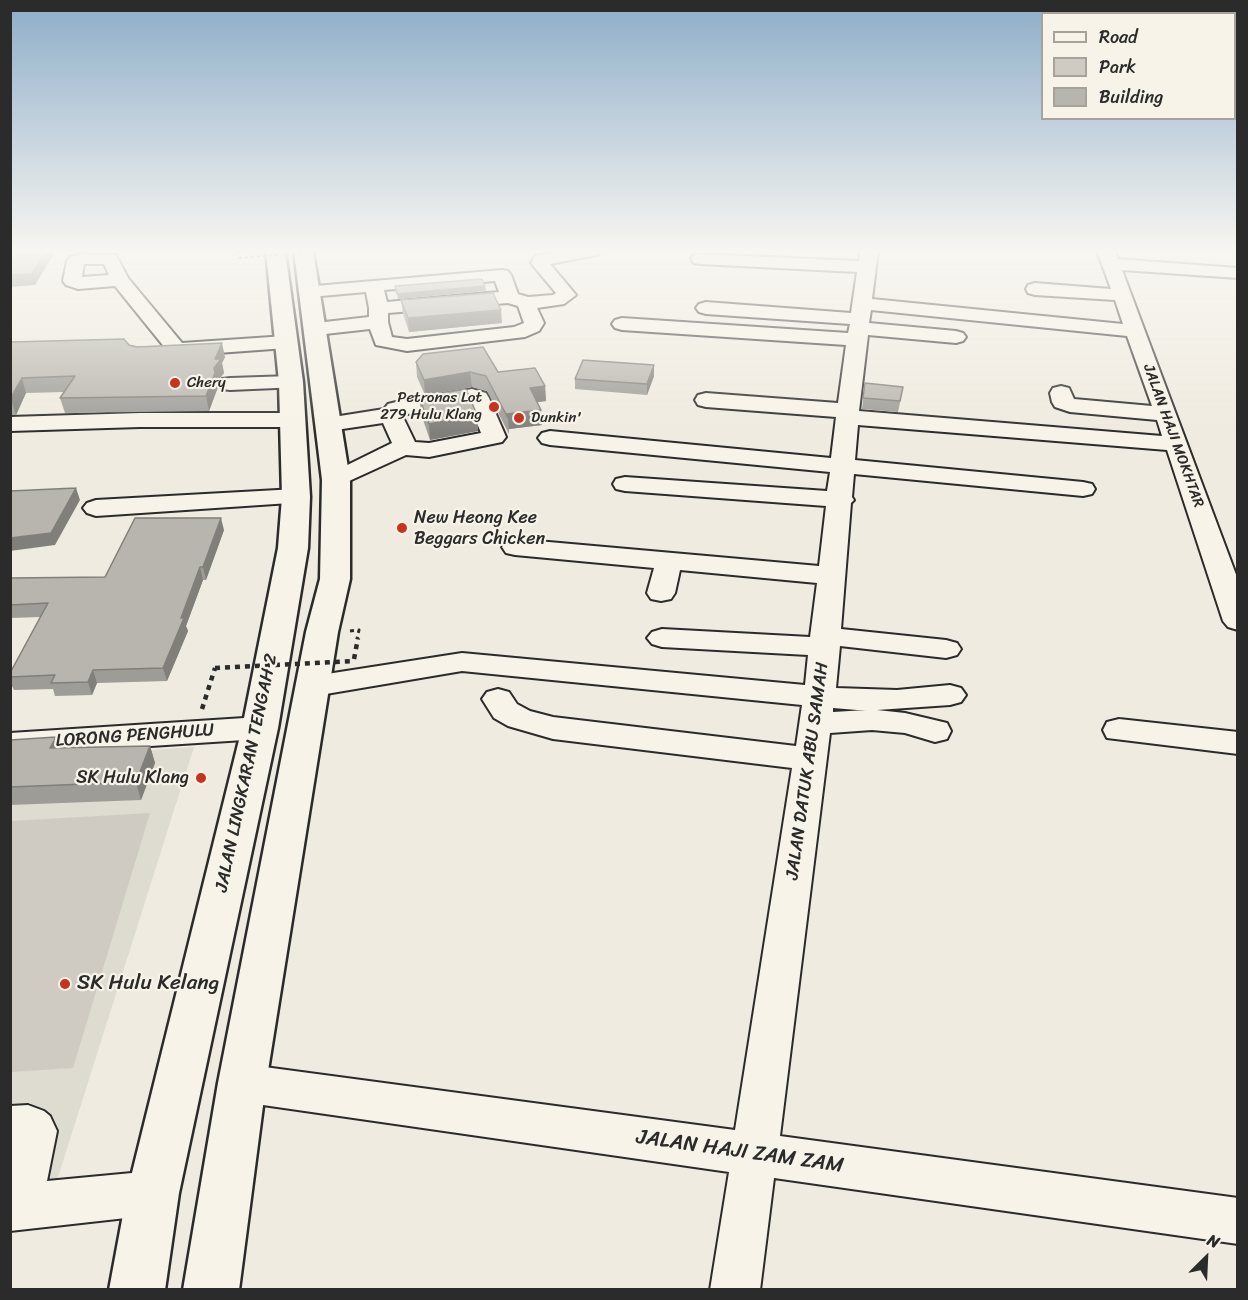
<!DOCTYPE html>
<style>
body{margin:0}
#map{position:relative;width:1248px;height:1300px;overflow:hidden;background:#efebe0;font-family:Sriracha,sans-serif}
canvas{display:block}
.frame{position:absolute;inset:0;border:12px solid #2b2b2b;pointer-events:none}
.legend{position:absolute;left:1041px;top:12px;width:195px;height:108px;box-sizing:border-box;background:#f7f3e8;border:2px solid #a5a39c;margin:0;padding:8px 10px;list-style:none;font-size:18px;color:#2b2b2b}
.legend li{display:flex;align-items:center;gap:12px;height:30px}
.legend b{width:30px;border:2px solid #a5a39c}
.north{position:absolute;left:1176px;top:1228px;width:60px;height:60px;-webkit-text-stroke:4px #f7f3e8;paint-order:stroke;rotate:24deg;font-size:16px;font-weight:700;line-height:24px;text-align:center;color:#2b2b2b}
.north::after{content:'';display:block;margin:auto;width:21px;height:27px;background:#2b2b2b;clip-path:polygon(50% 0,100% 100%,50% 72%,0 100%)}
</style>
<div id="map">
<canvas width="1248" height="1300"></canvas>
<div class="frame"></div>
<ul class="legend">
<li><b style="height:8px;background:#f7f3e8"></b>Road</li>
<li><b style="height:16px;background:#cfcbc2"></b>Park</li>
<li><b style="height:16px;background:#b8b5ae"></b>Building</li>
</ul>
<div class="north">N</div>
</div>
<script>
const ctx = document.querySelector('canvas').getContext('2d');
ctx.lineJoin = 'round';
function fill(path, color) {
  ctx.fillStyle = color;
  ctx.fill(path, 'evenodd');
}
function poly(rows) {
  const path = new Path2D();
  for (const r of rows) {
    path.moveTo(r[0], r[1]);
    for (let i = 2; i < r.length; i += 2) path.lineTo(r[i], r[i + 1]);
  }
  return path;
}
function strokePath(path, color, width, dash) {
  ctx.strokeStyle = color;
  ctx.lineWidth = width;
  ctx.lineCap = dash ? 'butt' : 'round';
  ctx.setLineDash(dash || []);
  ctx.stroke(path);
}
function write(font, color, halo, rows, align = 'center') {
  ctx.font = font + ' Sriracha,sans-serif';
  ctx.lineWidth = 4.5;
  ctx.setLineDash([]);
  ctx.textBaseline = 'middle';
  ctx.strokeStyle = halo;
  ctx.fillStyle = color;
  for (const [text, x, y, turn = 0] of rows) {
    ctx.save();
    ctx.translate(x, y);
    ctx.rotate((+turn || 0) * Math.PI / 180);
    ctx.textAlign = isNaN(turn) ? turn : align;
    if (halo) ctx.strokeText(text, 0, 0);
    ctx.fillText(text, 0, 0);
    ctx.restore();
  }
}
fill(poly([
 [194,747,48,1209,11,1213,11,760]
]), '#dedbd1');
fill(poly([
 [150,813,73,1068,11,1072,11,821]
]), '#cfcbc2');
const minor = poly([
 [562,251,600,251,597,255,550,264,576,295,564,304,537,308,544,323,539,331,525,337,407,351,376,345,370,329,316,335,309,333,306,329,309,325,316,323,369,317,369,308,366,292,310,297,303,295,301,291,303,287,502,270,508,271,511,275,518,294,528,297,553,295,556,293,531,263,535,256,562,251],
 [495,281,499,292,387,302,384,290,495,281],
 [508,303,518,306,524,323,514,327,407,339,392,337,388,322,388,313,508,303],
 [860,251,878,251,872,299,1123,324,1115,300,1035,295,1028,293,1026,289,1028,285,1035,283,1111,289,1097,251,1115,251,1118,259,1238,268,1238,278,1122,270,1238,580,1238,630,1228,627,1223,621,1167,450,858,425,855,460,1083,482,1092,484,1095,489,1092,494,1083,496,854,474,852,497,854,500,851,503,841,629,946,640,957,643,961,649,957,655,946,658,840,646,836,688,897,690,950,685,961,688,966,695,961,702,950,705,877,710,905,713,947,723,951,731,947,739,935,742,905,733,872,730,830,733,780,1136,1238,1198,1238,1244,774,1178,760,1290,710,1290,729,1172,242,1102,227,1097,220,1083,227,1069,242,1064,735,1130,792,768,553,739,508,726,494,718,482,699,487,692,498,689,509,692,517,704,530,711,553,717,796,746,802,705,462,671,314,696,303,693,298,686,303,679,314,676,462,653,805,685,808,655,662,647,652,644,647,638,652,632,662,629,810,637,817,583,680,570,675,593,671,599,661,601,651,599,647,593,654,568,515,555,506,553,502,547,506,541,515,539,819,566,826,506,625,491,616,489,613,484,616,479,625,477,827,491,830,472,550,445,542,443,538,438,542,433,550,431,831,458,836,417,706,407,698,405,695,400,698,395,706,393,838,403,846,345,622,330,615,328,612,324,615,320,622,318,848,333,850,324,706,314,699,312,696,308,699,304,706,302,851,313,857,272,700,264,694,263,691,259,694,255,700,254,859,261,860,251],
 [871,310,1127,336,1152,406,1074,399,1069,388,1061,386,1053,388,1050,393,1052,402,1055,407,1070,412,1157,420,1162,436,859,411,868,335,956,343,963,341,966,337,963,333,956,331,869,323,871,310],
 [833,708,857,710,866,710,833,712,833,708],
 [81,254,116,255,128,278,182,343,286,336,293,338,296,342,293,346,286,348,177,356,170,354,115,286,78,289,66,285,63,281,67,261,70,257,81,254],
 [84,264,104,264,109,275,82,277,84,264],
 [291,376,299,377,302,382,299,387,230,390,222,389,219,384,222,379,230,378,291,376],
 [472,389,486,393,489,398,506,437,502,442,429,457,406,455,336,487,327,485,324,480,327,475,392,443,383,423,329,431,321,429,318,424,321,419,384,409,388,404,396,402,472,389],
 [469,403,481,433,429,443,415,442,402,415,469,403],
 [140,413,292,413,300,415,303,420,300,425,292,427,140,427,10,431,10,417,140,413],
 [296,489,305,492,309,497,305,502,96,516,87,513,83,508,87,503,96,500,296,489],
 [260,717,271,721,276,728,271,735,260,739,10,755,10,733,260,717],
 [1119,719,1238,732,1238,754,1107,738,1103,730,1107,722,1119,719],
 [28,1105,44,1111,50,1116,57,1131,47,1181,153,1171,170,1177,177,1193,170,1209,153,1215,10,1231,10,1106,28,1105]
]);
const highway = poly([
 [266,251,285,251,303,382,310,497,308,548,278,728,179,1193,165,1290,109,1290,127,1193,242,728,278,548,282,497,279,382,266,251],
 [294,251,313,251,350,480,350,579,338,632,266,1083,239,1290,183,1290,218,1083,306,632,320,579,322,480,294,251]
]);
strokePath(minor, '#2b2b2b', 4);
strokePath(highway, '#2b2b2b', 5);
strokePath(poly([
 [239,251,239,258]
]), '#2b2b2b', 2, [3, 3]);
strokePath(poly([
 [350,631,359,630,357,639]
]), '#2b2b2b', 3, [4, 4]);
strokePath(poly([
 [354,659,358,638],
 [202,709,215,668]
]), '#2b2b2b', 4.5, [5, 5]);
fill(minor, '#f7f3e8');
fill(highway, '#f7f3e8');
strokePath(poly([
 [239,258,321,251]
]), '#2b2b2b', 2, [3, 3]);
strokePath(poly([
 [215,668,354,661]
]), '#2b2b2b', 4.5, [5, 5]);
fill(poly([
 [401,300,502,323,409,332,403,314],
 [10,342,129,345,225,357,222,363,224,373,217,382,218,387,209,411,65,413,60,398,64,392,26,393,16,415,10,415],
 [416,362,498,372,545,386,546,401,537,402,542,425,509,429,509,434,487,391,472,387,425,395,417,377],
 [654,376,647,395,575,389,575,379],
 [865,383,901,398,898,412,862,409],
 [419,397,477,415,478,431,430,440,421,414],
 [224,530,206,580,203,580,186,626,188,631,167,681,97,683,92,695,55,696,53,689,14,690,10,682,10,673,41,617,10,618,10,578,105,577],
 [10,740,60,748,150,746,155,763,141,800,10,805]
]), '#9e9c96');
fill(poly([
 [46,251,56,251,35,285,10,287,10,275],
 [75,251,96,251,75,253],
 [485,286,486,291,398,299,397,294],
 [501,310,502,323,409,332,408,318],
 [222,343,225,357,222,363,224,373,217,382,218,387,209,411,206,396,214,368,215,359],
 [654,365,654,376,647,395,647,384],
 [470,372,472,387,425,395,424,380],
 [22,378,26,393,16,415,11,399],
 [545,386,546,401,531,403,530,388],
 [541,410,542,425,509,429,508,418,506,414],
 [477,415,478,431,430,440,429,424],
 [76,488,80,500,55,545,10,551,10,538],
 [221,518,224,530,206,580,203,567],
 [200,567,203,580,186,626,188,631,167,681,163,668],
 [93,670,97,683,92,695,88,682],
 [56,737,62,754,50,748],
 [150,746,155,763,141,800,136,782]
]), '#817f7a');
const building = poly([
 [10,251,46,251,32,274,10,275,10,251],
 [482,279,485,286,397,294,395,286,482,279],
 [493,293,501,310,408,318,401,300,493,293],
 [124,339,129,345,137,347,222,343,215,359,221,359,214,368,215,373,206,396,60,398,75,376,22,378,10,399,10,342,124,339],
 [483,347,498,372,535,368,545,386,530,388,541,410,506,414,508,418,486,376,470,372,424,380,416,362,423,354,483,347],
 [583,360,654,365,647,384,575,379,583,360],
 [865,383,903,387,900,401,863,398,865,383],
 [466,389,477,415,429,424,419,397,466,389],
 [76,488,51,533,10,538,10,491,76,488],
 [135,518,221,518,203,567,200,567,181,618,184,618,163,668,93,670,88,682,51,683,55,675,10,677,10,673,48,603,10,605,10,578,105,577,135,518],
 [56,737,50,748,150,746,136,782,10,787,10,740,56,737]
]);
fill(building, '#b8b5ae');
strokePath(building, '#817f7a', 1.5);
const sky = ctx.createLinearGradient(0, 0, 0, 433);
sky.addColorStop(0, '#8dadc9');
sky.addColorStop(0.58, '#f8f6f1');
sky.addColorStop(1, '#f8f6f100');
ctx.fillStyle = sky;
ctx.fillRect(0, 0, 1248, 433);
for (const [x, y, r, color] of [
 [175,383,6,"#c8321e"],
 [494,407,6,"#c8321e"],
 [519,418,6,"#c8321e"],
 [402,528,6,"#c8321e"],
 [201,778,6,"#c8321e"],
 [65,984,6,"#c8321e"]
]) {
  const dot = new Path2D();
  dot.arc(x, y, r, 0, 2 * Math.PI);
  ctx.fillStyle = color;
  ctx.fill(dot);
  strokePath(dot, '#f7f3e8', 2);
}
write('15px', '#2b2b2b', '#f7f3e8', [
 ["Chery",187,383],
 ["Petronas Lot",482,398,"right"],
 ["279 Hulu Klang",482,415,"right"],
 ["Dunkin'",531,418]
], 'left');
write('15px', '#2b2b2b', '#f7f3e8', [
 ["JALAN HAJI MOKHTAR",1173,436,70]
]);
write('18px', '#2b2b2b', '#f7f3e8', [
 ["New Heong Kee",414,518],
 ["Beggars Chicken",414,539],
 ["SK Hulu Klang",189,778,"right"]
], 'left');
write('18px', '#2b2b2b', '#f7f3e8', [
 ["LORONG PENGHULU",135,736,-4],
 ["JALAN DATUK ABU SAMAH",808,771,-82],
 ["JALAN LINGKARAN TENGAH 2",247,773,-78]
]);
write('21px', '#2b2b2b', '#f7f3e8', [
 ["SK Hulu Kelang",77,984]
], 'left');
write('21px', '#2b2b2b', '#f7f3e8', [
 ["JALAN HAJI ZAM ZAM",740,1152,8]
]);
</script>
